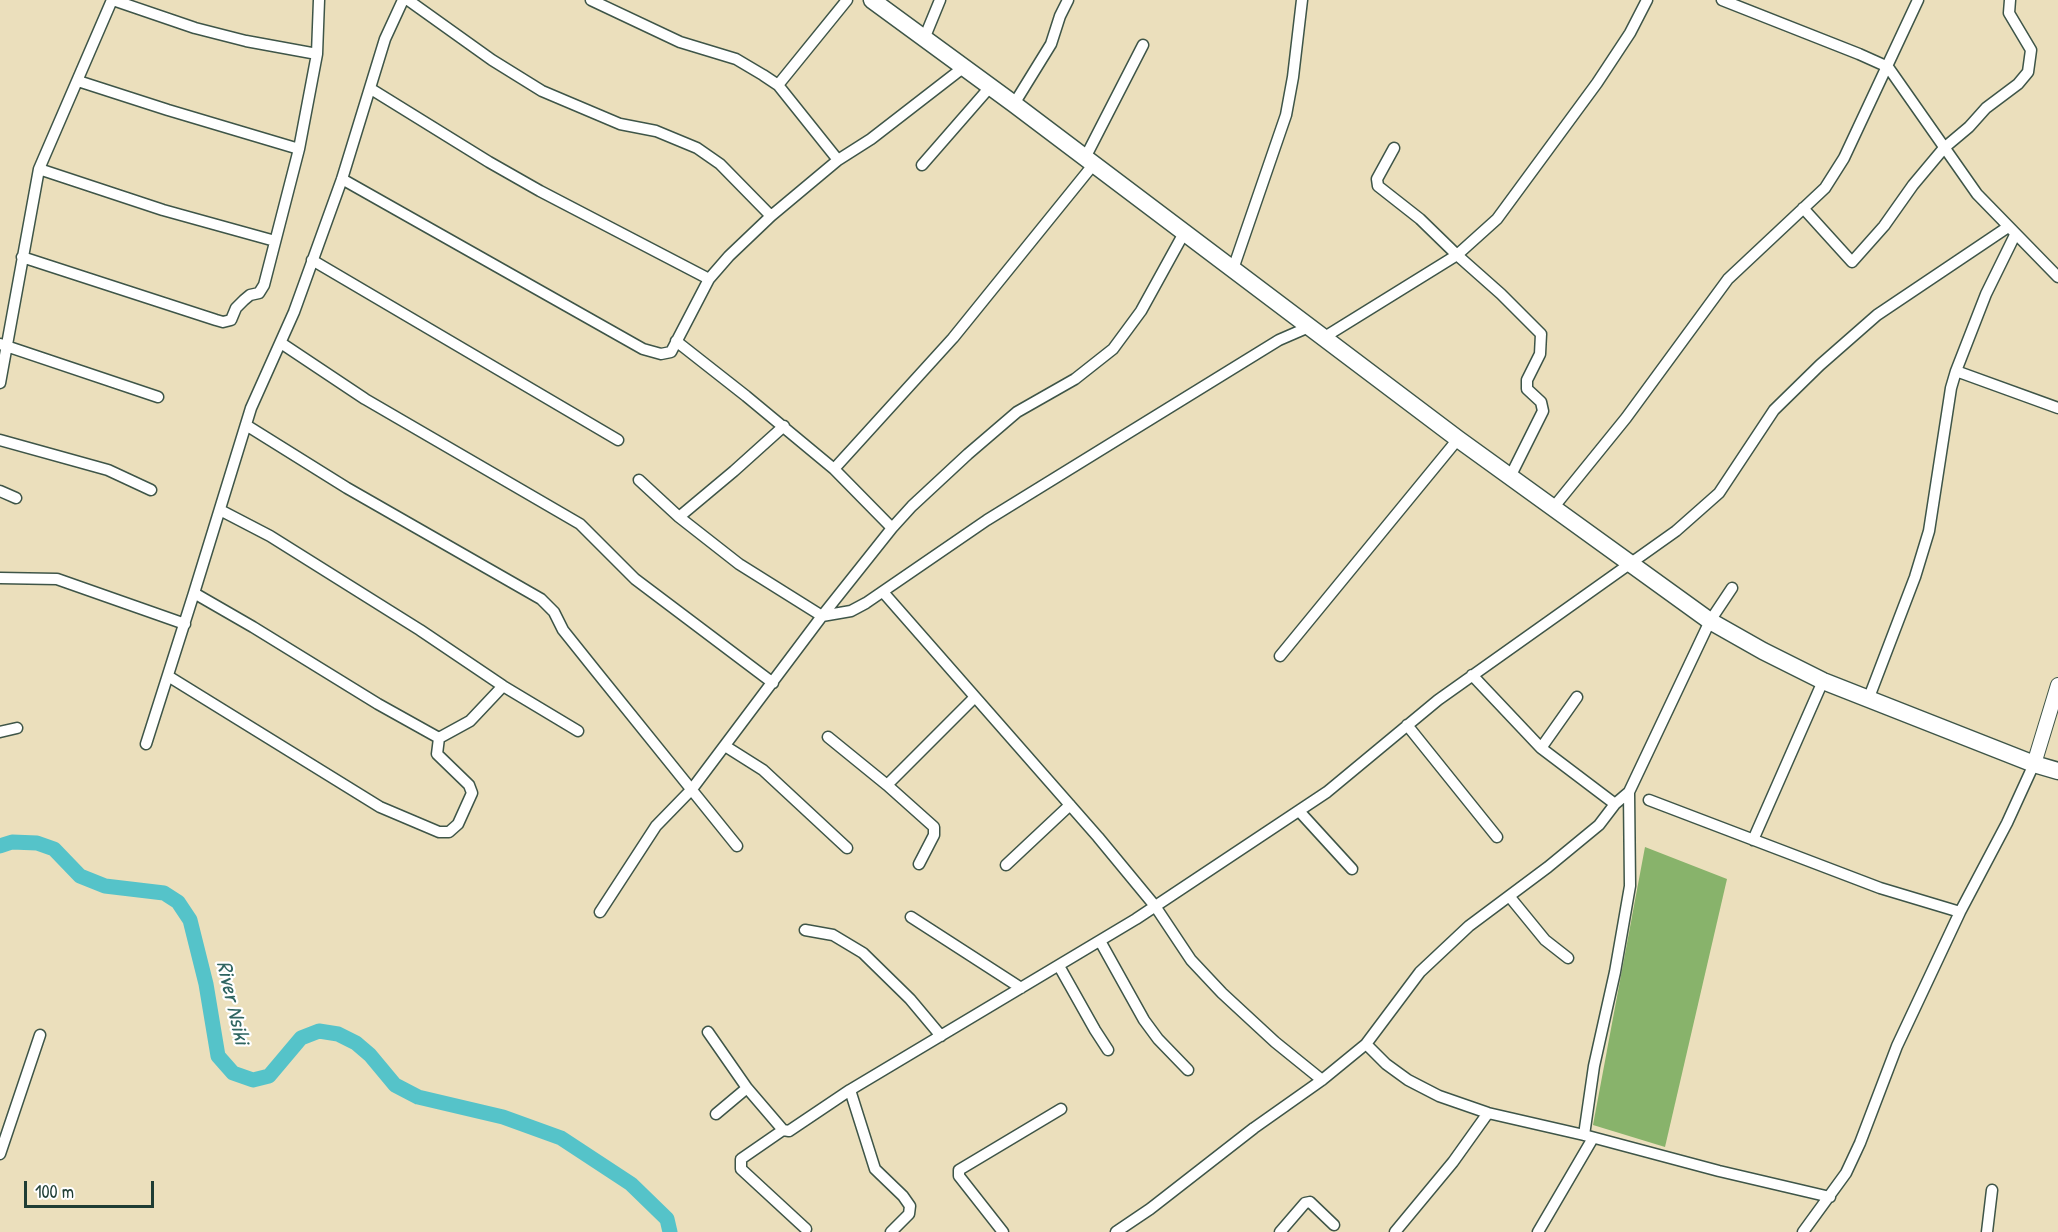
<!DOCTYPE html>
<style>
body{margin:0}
#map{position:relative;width:2058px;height:1232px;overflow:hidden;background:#ebdfbc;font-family:"Patrick Hand",sans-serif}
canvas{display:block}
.scale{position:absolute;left:24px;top:1181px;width:130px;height:27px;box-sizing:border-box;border:3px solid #1f3d34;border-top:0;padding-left:8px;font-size:18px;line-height:21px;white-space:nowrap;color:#1f3d34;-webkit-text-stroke:4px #fff;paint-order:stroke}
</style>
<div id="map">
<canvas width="2058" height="1232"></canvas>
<div class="scale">100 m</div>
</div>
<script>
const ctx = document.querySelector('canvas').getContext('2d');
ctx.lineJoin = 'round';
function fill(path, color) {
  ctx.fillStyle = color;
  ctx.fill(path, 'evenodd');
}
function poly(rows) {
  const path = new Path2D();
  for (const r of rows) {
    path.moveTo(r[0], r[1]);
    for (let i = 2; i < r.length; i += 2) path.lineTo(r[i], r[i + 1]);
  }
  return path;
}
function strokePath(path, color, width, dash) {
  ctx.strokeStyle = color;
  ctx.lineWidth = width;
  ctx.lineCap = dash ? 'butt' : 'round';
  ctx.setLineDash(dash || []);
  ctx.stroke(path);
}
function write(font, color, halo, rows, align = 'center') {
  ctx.font = font + ' "Patrick Hand",sans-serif';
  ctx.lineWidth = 4.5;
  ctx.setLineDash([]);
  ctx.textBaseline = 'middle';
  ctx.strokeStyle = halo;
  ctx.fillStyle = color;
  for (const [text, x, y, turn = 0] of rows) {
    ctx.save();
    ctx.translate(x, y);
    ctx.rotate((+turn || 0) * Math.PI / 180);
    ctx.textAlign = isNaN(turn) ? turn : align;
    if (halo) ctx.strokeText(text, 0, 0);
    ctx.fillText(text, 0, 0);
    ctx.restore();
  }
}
fill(poly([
 [1645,847,1727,879,1665,1147,1593,1125]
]), '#88b36b');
strokePath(poly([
 [0,846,12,842,37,843,54,849,80,876,105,886,164,893,178,902,190,920,206,984,218,1056,233,1073,253,1080,269,1076,301,1038,319,1031,338,1034,356,1043,370,1055,395,1085,418,1097,503,1117,561,1138,631,1184,667,1219,670,1232]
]), '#55c3c9', 15);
const minor = poly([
 [113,0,195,28,246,41,317,54],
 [403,0,385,39,342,179,294,312,251,408,194,593,253,627,378,704,439,738],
 [408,0,492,60,542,91,620,124,656,131,697,148,720,164,771,216],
 [591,0,680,42,736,59,763,75,778,85,838,160],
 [1722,0,1859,54,1888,67,1977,194,2058,277],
 [924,39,940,0],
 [78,81,168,110,299,149],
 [778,85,847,0],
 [371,89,489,162,540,191,709,279],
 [1014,104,1051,44,1060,16,1068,0],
 [1394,148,1377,179,1378,186,1420,219,1457,255,1501,294,1541,334,1540,354,1527,380,1527,389,1541,402,1543,411,1510,477],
 [1085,158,1143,45],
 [922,165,990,87],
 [39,169,163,210,275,241],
 [342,179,643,349,661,354,671,352,709,279,729,256,771,216,838,160,871,139,964,67],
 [1803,208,1852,262,1884,226,1913,185,1944,148,1969,127,1986,108,2018,84,2028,72,2031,50,2009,13,2010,0],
 [22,257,216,320,223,322,231,320,236,308,244,300,250,295,259,293,264,285,299,149,317,54,319,0],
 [312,260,618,440],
 [1233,269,1286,115,1293,77,1302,0],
 [1323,338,1457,255,1497,219,1597,83,1630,33,1647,0],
 [676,341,746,396,834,469,892,528],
 [281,343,365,399,580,524,635,579,773,683],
 [0,344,158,397],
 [1956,371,2058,408],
 [0,383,39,169,112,0],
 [246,425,347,488,541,599,554,612,563,630,595,670,737,846],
 [0,440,108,470,151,490],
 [834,469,953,338,1093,165],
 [639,480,679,517,739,564,822,616,892,528,912,506,968,454,1017,412,1075,379,1113,349,1141,311,1184,233],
 [0,491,16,498],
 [1553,508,1626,418,1728,279,1825,188,1844,158,1918,0],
 [220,510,270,536,420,630,503,686,578,731],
 [679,517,734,471,784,426],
 [0,578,57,579,185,624],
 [883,592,1098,837,1155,906,1191,960,1222,993,1275,1042,1322,1080],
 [1280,656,1458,439],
 [1472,675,1541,748,1615,804],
 [168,676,380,807,439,832,449,832,458,824,472,793,469,785,437,754,439,738,470,721,503,686],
 [1868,700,1915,577,1929,531,1951,388,1956,371,1986,294,2015,235],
 [1407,725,1497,837],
 [0,732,17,728],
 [828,737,887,785],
 [146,744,194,593],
 [725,746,763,770,847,848],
 [1541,748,1577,697],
 [1649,800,1880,888,1960,912],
 [1299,811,1352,869],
 [1753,840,1823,681],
 [919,864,934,835,934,827,887,785,975,697],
 [1006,865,1070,805],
 [1509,896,1545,940,1568,958],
 [600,912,656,826,692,789,822,616,851,611,866,603,987,520,1279,340,1309,327],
 [911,917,1021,988],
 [805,930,833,935,863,953,910,999,941,1036],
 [1100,941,1144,1020,1158,1039,1188,1070],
 [1059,966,1095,1030,1108,1050],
 [708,1032,747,1088,716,1114],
 [1366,1044,1386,1064,1408,1080,1439,1096,1488,1113,1584,1135,1719,1171,1830,1197],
 [747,1088,783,1130,789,1131,850,1090,1136,919,1327,792,1438,700,1676,531,1719,493,1774,410,1820,365,1877,315,2008,227],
 [850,1090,875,1169,903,1196,910,1206,909,1214,891,1232],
 [783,1130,741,1159,741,1169,806,1229],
 [1584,1135,1594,1066,1615,972,1630,886,1629,792],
 [0,1154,40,1035],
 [1003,1232,959,1176,959,1170,1061,1109],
 [1116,1232,1150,1209,1254,1128,1322,1080,1366,1044,1420,972,1469,926,1548,867,1599,825,1615,804,1629,792,1710,621,1732,588],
 [1280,1232,1305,1203,1310,1202,1334,1225],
 [1395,1232,1453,1162,1488,1113],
 [1538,1232,1593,1138],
 [1803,1232,1846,1173,1860,1143,1897,1046,1960,912,2007,823,2034,764],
 [1987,1232,1992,1190]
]);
const tertiary = poly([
 [2034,764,2058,685]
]);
const primary = poly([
 [872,0,1014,104,1458,439,1710,621,1763,651,1823,681,2034,764,2058,771]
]);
strokePath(minor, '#3e5548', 13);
strokePath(tertiary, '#3e5548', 16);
strokePath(primary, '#3e5548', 19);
strokePath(minor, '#fff', 10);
strokePath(tertiary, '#fff', 14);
strokePath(primary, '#fff', 16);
write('italic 22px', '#2f6561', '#fff', [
 ["River Nsiki",232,1003,77]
]);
</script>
